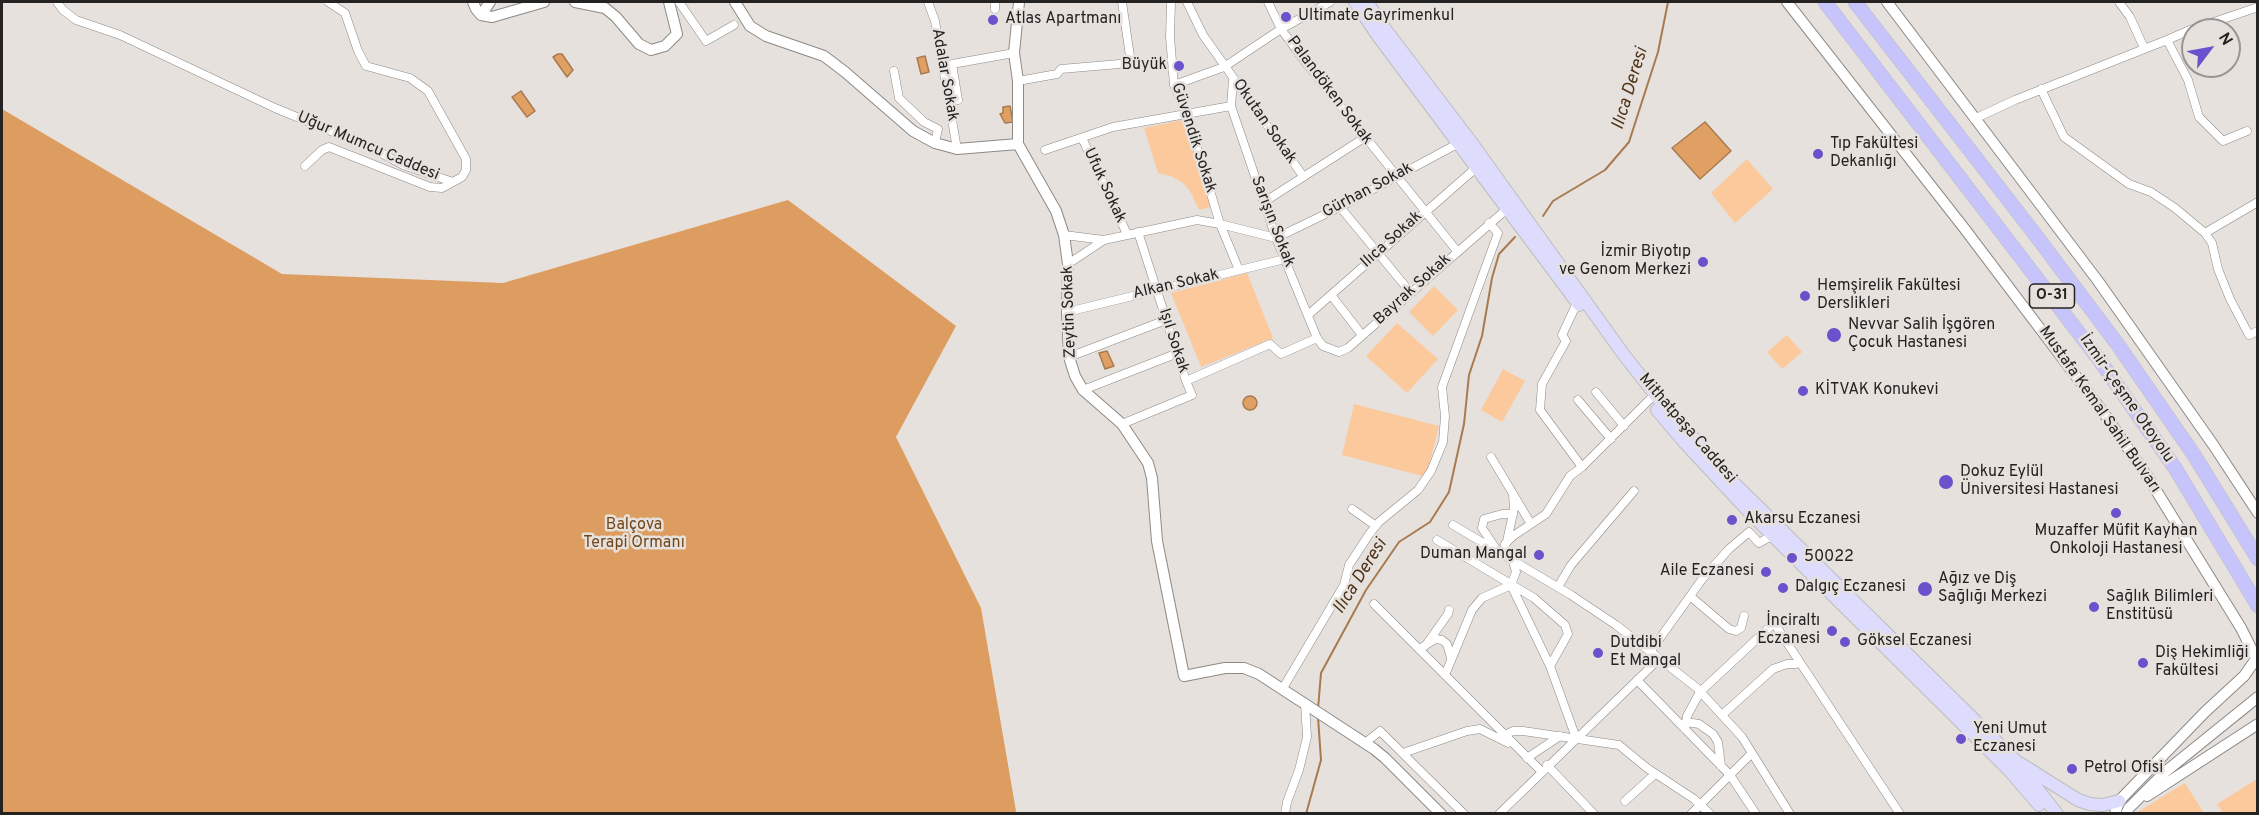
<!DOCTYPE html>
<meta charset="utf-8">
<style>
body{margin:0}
#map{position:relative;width:2259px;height:815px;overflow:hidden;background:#e6e1dd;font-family:Overpass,sans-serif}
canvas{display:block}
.frame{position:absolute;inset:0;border:3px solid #252322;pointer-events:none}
.north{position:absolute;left:2181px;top:18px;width:60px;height:60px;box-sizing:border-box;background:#e6e1dd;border:2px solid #999592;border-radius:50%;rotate:58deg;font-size:16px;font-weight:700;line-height:24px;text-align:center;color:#252322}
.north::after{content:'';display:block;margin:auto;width:21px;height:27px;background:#6952cb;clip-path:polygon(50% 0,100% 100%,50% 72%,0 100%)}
</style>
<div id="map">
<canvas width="2259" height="815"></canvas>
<div class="frame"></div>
<div class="north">N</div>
</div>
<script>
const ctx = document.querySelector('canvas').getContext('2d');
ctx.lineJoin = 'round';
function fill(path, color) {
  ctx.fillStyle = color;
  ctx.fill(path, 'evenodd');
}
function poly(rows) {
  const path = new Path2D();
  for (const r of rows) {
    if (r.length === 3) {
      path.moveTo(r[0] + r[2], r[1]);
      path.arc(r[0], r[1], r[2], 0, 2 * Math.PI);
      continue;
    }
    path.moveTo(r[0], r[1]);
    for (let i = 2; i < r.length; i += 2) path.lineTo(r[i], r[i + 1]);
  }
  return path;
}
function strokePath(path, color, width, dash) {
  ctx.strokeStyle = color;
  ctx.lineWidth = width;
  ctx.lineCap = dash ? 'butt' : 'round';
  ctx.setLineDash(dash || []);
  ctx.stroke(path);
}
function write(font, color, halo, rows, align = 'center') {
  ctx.font = font + ' Overpass,sans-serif';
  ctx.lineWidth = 5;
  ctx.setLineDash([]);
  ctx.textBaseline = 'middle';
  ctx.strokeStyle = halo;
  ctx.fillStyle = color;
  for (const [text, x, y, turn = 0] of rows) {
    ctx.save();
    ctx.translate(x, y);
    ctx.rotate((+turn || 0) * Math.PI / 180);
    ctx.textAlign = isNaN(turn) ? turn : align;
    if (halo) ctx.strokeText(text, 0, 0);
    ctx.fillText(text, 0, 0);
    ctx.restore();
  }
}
fill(poly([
 [1187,119,1214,206,1199,210,1190,191,1183,183,1171,176,1158,173,1144,128],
 [1747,159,1773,189,1735,223,1711,193],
 [1247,273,1273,338,1201,367,1171,293],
 [1434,286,1458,310,1433,336,1409,312],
 [1397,323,1438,359,1407,393,1366,356],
 [1787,335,1802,352,1782,369,1767,352],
 [1503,369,1525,381,1502,422,1481,410],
 [1354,404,1439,426,1426,477,1342,455],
 [2257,779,2257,813,2223,813,2217,804],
 [2185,783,2204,813,2136,813]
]), '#fcc99c');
fill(poly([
 [2,109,282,274,503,283,788,200,956,326,896,437,981,608,1016,811,1015,813,2,813]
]), '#dd9d61');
const water = poly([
 [558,54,562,54,573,70,567,77,553,57,558,54],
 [925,56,929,72,921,74,917,58,925,56],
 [521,91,535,111,527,117,512,97,521,91],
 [1010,106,1013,122,1005,123,1000,114,1003,113,1003,107,1010,106],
 [1705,122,1731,151,1700,179,1672,148,1705,122],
 [1107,351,1114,366,1105,369,1099,353,1107,351],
 [1250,403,7]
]);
fill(water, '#e0a063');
strokePath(water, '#a87a50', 1.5);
strokePath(poly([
 [1543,216,1553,201,1605,170,1629,142,1658,52,1668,2],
 [1318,709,1321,673,1366,590,1399,542,1430,522,1449,492,1464,424,1469,375,1482,336,1492,278,1499,254,1515,237],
 [1306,814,1321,760,1318,717]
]), '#a87a50', 2);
const street = poly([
 [57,2,63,10,76,20,120,35,275,108,372,148,403,165,453,182,462,177,466,170,466,159,428,91,410,78,366,66,358,51,345,13,328,2],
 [679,2,706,41,734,25],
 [928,2,935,21,957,149],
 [1171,2,1170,37,1174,85,1187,114,1220,224,1239,270],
 [1187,2,1203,35,1303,176],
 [1268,2,1281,29,1306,63,1457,251],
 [2119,2,2130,17,2144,48],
 [995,9,995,2],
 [2167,40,2188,80,2199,117,2223,141,2247,131],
 [894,71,899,98,924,122,938,129,935,143],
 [1018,81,1057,74,1061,69,1131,63,1122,2],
 [1174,85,1224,67,1281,29,1330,2],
 [2041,89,2064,137,2129,184,2151,192,2175,208,2205,233,2258,202],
 [958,100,952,64,1014,53],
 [1231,106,1276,238,1317,338,1323,346,1339,352,1348,348,1508,208],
 [1974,119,2015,100,2167,40,2190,30,2258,7],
 [1082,138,1127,234],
 [1045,150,1113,127,1231,106,1233,79],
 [305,166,322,150,329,147,430,187,442,188,453,182],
 [1264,202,1364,138],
 [1340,207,1411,293],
 [1138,232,1186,381],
 [2205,233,2212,243,2218,269,2230,299,2249,335,2258,331],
 [1064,235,1104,240,1197,220,1220,224,1276,238,1340,207,1459,143],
 [1068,264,1104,240],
 [1331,295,1362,335],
 [1577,303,1562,335,1566,341,1542,384,1540,410,1582,467,1649,400],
 [1067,312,1285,259],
 [1308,315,1477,167],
 [1069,357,1166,320],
 [1083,390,1178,353],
 [1596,392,1624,426],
 [1578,400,1611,439],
 [1122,424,1192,395,1186,381,1270,344,1281,354,1317,338],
 [1491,457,1531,524],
 [1352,509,1376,526],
 [1453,525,1571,595,1616,625,1697,688,1742,737,1790,814],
 [1437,540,1534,598,1565,625,1568,634,1550,666,1576,738],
 [1507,541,1514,509,1513,494],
 [1496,549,1482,528,1484,519,1502,514,1513,514],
 [1506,556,1505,544,1513,536,1546,514,1570,476,1582,467],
 [1513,561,1516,572,1511,585,1550,666],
 [1558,587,1571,565,1634,491],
 [1690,596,1729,629,1736,631,1741,628,1744,616],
 [1374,604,1541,771],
 [1427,644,1436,639,1442,640,1447,644,1451,658],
 [1419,649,1426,645,1448,614,1449,610],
 [1650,652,1703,578,1729,549,1749,532,1759,543,1773,535],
 [1445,675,1472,610,1482,598,1511,585],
 [1637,680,1730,775,1691,814],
 [1283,688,1344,585,1349,565,1370,533,1379,522,1418,490,1431,471,1443,442,1445,416,1442,387,1498,233,1489,223],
 [1722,715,1773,669,1787,664,1796,664,1798,661],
 [1686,722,1699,724,1713,734,1718,742,1721,766],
 [1685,729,1687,716,1700,692,1774,623,1900,814],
 [1505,735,1513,731,1523,731,1619,745,1647,768,1694,799,1710,814],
 [1365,743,1380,731,1464,814],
 [1403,753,1467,731,1480,729,1508,743],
 [1752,753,1730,775,1756,814],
 [1527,758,1560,736],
 [1547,765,1594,814],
 [1625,801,1655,774],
 [1285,814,1287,802,1299,770,1307,737,1305,703],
 [1499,814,1659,659]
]);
const secondary = poly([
 [473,2,476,9,481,15,492,17,544,2],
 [575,2,605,8,616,17,639,44,651,50,665,46,677,34,669,2],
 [735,2,750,26,766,36,824,56,845,72,913,131,935,143,957,149,1018,144],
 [1019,2,1014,53,1018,81,1018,144,1056,211,1064,235,1068,264,1067,312,1069,357,1075,376,1083,390,1122,424,1148,463,1152,478,1157,541,1184,676,1225,668,1244,668,1259,674,1374,749,1385,758,1441,814],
 [1787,2,1964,228,2103,412,2149,479,2241,628,2258,662],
 [1887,2,2098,281,2214,446,2258,513],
 [481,15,490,2],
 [2147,796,2258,724],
 [2115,814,2119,801,2205,712,2244,676,2256,659],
 [2126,814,2129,808,2165,772,2258,697]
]);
const primary = poly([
 [1355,2,1378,36,1579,305],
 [1367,2,1385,29,1474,146,1624,355,1661,402,1733,482,2015,760,2057,814],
 [1657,410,1685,443,1752,515,2008,769,2039,805],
 [2021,764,2078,800,2090,804,2103,805,2119,801]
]);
const highway = poly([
 [1825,2,2098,358,2175,468,2258,606],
 [1855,2,2034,233,2118,345,2194,455,2258,559]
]);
strokePath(street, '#8d8985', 9);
strokePath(secondary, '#8d8985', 12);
strokePath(primary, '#bebdbd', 14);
strokePath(highway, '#bebdbd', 15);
strokePath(street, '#fff', 8);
strokePath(secondary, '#fff', 10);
strokePath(primary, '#dddcfd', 12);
strokePath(highway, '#c7c4fb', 14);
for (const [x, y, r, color] of [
 [1286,17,6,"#6952cb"],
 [993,20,6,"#6952cb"],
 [1179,66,6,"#6952cb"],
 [1818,154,6,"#6952cb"],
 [1703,262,6,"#6952cb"],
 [1805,296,6,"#6952cb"],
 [1834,335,8,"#6952cb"],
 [1803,391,6,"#6952cb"],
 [1946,482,8,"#6952cb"],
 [2116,513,6,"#6952cb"],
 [1732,520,6,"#6952cb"],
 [1539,555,6,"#6952cb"],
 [1792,558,6,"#6952cb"],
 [1766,572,6,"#6952cb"],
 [1783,588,6,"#6952cb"],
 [1925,589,8,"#6952cb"],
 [2094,607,6,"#6952cb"],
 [1832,631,6,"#6952cb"],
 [1845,642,6,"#6952cb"],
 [1598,653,6,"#6952cb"],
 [2143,663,6,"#6952cb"],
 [1961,739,6,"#6952cb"],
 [2072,769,6,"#6952cb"]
]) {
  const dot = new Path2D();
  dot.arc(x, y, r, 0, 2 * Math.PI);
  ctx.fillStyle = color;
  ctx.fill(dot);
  strokePath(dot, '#e6e1dd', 2);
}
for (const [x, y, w] of [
 [2052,296,45]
]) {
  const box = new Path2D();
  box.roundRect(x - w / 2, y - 12, w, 24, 4.5);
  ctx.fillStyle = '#e6e1dd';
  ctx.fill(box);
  strokePath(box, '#252322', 1.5);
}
write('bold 15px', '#252322', null, [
 ["O-31",2052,296]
]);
write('16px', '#252322', '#e6e1dd', [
 ["Ultimate Gayrimenkul",1298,17],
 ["Atlas Apartmanı",1005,20],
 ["Büyük",1167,66,"right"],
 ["Tıp Fakültesi",1830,145],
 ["Dekanlığı",1830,163],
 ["İzmir Biyotıp",1691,253,"right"],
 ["ve Genom Merkezi",1691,271,"right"],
 ["Hemşirelik Fakültesi",1817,287],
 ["Derslikleri",1817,305],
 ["Nevvar Salih İşgören",1848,326],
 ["Çocuk Hastanesi",1848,344],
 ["KİTVAK Konukevi",1815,391],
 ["Dokuz Eylül",1960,473],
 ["Üniversitesi Hastanesi",1960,491],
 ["Akarsu Eczanesi",1744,520],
 ["Muzaffer Müfit Kayhan",2116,532,"center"],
 ["Onkoloji Hastanesi",2116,550,"center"],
 ["Duman Mangal",1527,555,"right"],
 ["50022",1804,558],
 ["Aile Eczanesi",1754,572,"right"],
 ["Ağız ve Diş",1938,580],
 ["Sağlığı Merkezi",1938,598],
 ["Dalgıç Eczanesi",1795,588],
 ["Sağlık Bilimleri",2106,598],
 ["Enstitüsü",2106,616],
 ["İnciraltı",1820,622,"right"],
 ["Eczanesi",1820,640,"right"],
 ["Göksel Eczanesi",1857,642],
 ["Dutdibi",1610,644],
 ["Et Mangal",1610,662],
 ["Diş Hekimliği",2155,654],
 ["Fakültesi",2155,672],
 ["Yeni Umut",1973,730],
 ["Eczanesi",1973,748],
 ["Petrol Ofisi",2084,769]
], 'left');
write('16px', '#252322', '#e6e1dd', [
 ["Adalar Sokak",944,75,80],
 ["Palandöken Sokak",1329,91,53],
 ["Okutan Sokak",1264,122,55],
 ["Güvendik Sokak",1193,138,72],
 ["Uğur Mumcu Caddesi",368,147,23],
 ["Ufuk Sokak",1104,186,65],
 ["Gürhan Sokak",1368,191,-28],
 ["Sarışın Sokak",1272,222,69],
 ["Ilıca Sokak",1392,240,-42],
 ["Alkan Sokak",1176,285,-13],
 ["Bayrak Sokak",1413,290,-42],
 ["Zeytin Sokak",1070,312,-92],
 ["Işıl Sokak",1173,341,72],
 ["İzmir-Çeşme Otoyolu",2126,399,55],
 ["Mustafa Kemal Sahil Bulvarı",2099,410,55],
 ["Mithatpaşa Caddesi",1687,429,49]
]);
write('16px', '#72471a', '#e6e1dd', [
 ["Balçova",634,526],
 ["Terapi Ormanı",634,544]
]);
write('italic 18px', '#50341a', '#e6e1dd', [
 ["Ilıca Deresi",1631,89,-73],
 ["Ilıca Deresi",1361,577,-58]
]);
</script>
